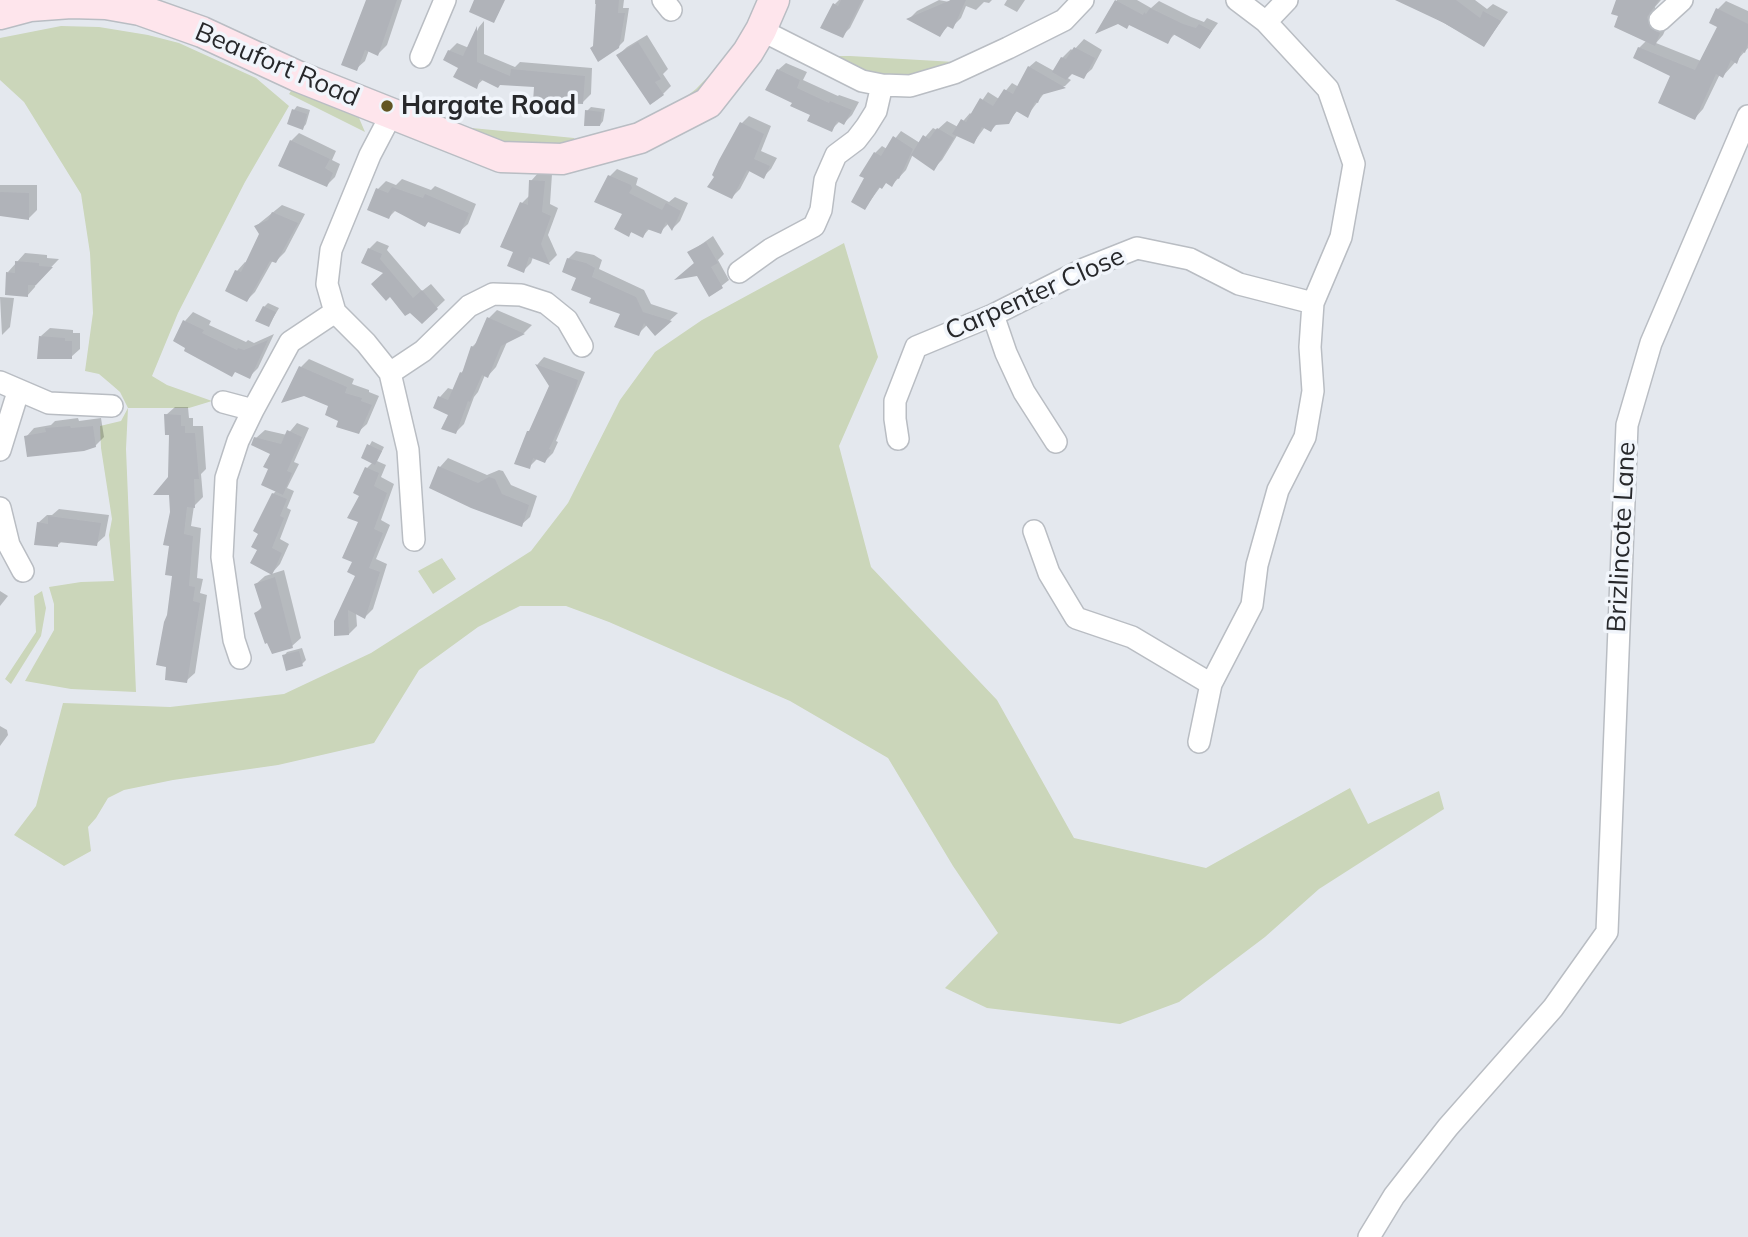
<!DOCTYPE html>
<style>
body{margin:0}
canvas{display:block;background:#e4e8ee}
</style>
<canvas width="1748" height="1237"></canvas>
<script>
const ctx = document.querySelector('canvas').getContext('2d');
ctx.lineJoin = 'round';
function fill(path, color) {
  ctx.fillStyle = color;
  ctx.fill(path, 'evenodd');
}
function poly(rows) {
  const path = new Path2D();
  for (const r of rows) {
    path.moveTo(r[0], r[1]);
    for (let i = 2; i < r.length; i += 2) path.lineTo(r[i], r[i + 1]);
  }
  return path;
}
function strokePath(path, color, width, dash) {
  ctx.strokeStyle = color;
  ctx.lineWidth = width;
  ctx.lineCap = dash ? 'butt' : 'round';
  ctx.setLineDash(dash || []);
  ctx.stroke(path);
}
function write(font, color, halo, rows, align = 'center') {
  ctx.font = font + ' Mulish,sans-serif';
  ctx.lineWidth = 7;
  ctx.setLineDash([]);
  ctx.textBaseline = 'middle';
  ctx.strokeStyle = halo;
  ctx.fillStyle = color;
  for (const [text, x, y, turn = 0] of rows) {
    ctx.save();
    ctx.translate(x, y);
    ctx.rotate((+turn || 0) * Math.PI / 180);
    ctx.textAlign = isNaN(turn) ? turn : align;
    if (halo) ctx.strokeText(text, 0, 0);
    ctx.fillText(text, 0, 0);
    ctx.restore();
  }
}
fill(poly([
 [61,26,99,27,148,35,179,43,256,78,289,106,245,182,178,313,152,376,167,385,212,401,189,408,128,408,126,449,136,692,71,689,25,681,54,630,54,604,49,587,81,582,114,581,109,535,112,519,101,448,100,426,121,421,128,408,120,392,112,385,99,374,85,371,93,313,90,253,81,194,24,102,0,80,0,38],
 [732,52,734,53,705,87,688,101,647,124,599,143,574,148,536,150,507,149,470,140,472,128,574,138,576,143,606,136,652,118,674,106,696,89],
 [827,56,850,56,955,62,904,78,866,73],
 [293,88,359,118,365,132,289,94],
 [844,243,878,357,839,446,871,567,997,700,1074,838,1206,868,1350,788,1368,824,1439,791,1444,809,1319,889,1265,937,1179,1002,1120,1024,987,1008,945,988,998,933,953,866,888,758,790,701,609,622,566,606,520,606,478,627,419,670,374,743,278,765,173,780,124,790,108,798,96,818,88,827,91,851,64,866,14,835,36,806,63,703,170,707,284,694,371,653,531,551,568,503,620,400,655,352,702,320],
 [442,558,456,579,433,594,418,571],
 [42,591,46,608,41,636,11,684,5,679,36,632,34,596]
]), '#cbd6ba');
fill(poly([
 [368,0,402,0,387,45,378,54,369,50,365,61,356,69],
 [595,0,624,0,623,8,629,8,624,41,618,47,595,45,598,4,595,4],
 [839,0,864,0,850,28,842,36,835,4],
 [939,0,949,2,950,0,992,0,989,3,984,2,976,10,966,6,961,18,952,27,949,25,940,35,909,19,917,11],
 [1007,0,1025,0,1017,12,1004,5],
 [1117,0,1137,0,1151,8,1159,1,1191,17,1204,22,1207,18,1218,23,1200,47,1176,33,1167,42,1130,24,1118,23,1100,30],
 [1402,0,1475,0,1487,9,1493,4,1508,12,1484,45],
 [1627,0,1661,0,1655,7,1658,20,1668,24,1663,35,1656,43,1701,61,1719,26,1718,9,1726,1,1748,11,1748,48,1723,76,1720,74,1703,109,1695,118,1673,75,1639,48,1647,40],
 [484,21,484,54,515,67,520,62,592,68,591,94,583,102,536,86,484,79,476,86,449,51,457,43,469,48,479,27],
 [647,35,668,69,663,74,671,86,663,94,618,55,627,47],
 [1084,39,1102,50,1092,69,1083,77,1072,72,1066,77,1071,80,1065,86,1045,92,1027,116,1018,110,1008,122,998,123,991,130,985,127,974,142,958,134,942,160,934,168,913,154,906,170,892,185,887,182,881,186,865,208,866,178,875,153,882,146,887,149,901,131,920,143,933,128,937,130,947,121,958,127,970,113,972,115,988,92,999,99,1012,83,1019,87,1029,67,1036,61,1054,71,1062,58,1071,49,1073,51],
 [786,63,807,72,803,80,838,96,839,95,859,102,852,115,844,123,839,122,831,130,794,102,778,70],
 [297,106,310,110,306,124,303,128,294,110],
 [591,107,605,109,603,121,600,125,587,111],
 [749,116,771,126,761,151,777,158,771,169,763,177,750,170,740,189,732,197,716,177,741,124],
 [299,133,336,151,332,160,340,164,335,177,327,185,291,141],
 [617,169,638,178,636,185,669,202,675,197,688,203,680,221,673,228,669,223,660,232,650,228,643,236,633,231,629,234,624,213,609,177],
 [539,172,552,174,550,204,558,208,548,235,557,255,549,263,533,257,531,263,523,271,516,252,521,204,530,195,531,181],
 [402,179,431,190,435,186,476,204,468,224,459,232,429,221,425,225,396,210,389,217,378,189,386,181,396,185],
 [0,185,37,185,37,210,28,219,0,214],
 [282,205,305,214,285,252,276,261,273,260,255,292,247,300,227,290,237,271,245,262,247,263,261,234,256,226],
 [713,236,724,254,718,260,729,280,710,295,689,253],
 [377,241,389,246,387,250,422,291,431,284,445,300,422,322,369,249],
 [576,251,594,255,602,260,599,269,644,290,651,304,678,313,655,334,647,325,638,334,622,313,593,297,568,259],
 [25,253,47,255,47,258,59,259,36,283,35,287,27,296,8,272],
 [0,297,14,298,10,327,2,335],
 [268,303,279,308,269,325,264,307],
 [497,310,532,325,524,333,507,342,496,367,488,376,485,375,478,392,474,397,464,424,456,432,450,414,435,407,440,397,448,388,454,390,461,373,465,369,472,347,479,340,489,318],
 [193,312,211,321,209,325,246,342,248,340,254,343,274,334,258,368,249,377,185,321],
 [50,328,73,330,73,333,80,333,80,349,71,357,41,336],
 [544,357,585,372,556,441,558,442,553,453,545,461,538,458,529,467,551,386,537,365],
 [309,359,354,379,352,384,369,390,369,392,379,396,367,424,358,432,331,405,301,367],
 [175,407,188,407,189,418,193,418,193,426,203,426,206,469,201,474,203,497,194,506,191,526,201,528,197,578,203,579,200,593,207,595,195,673,186,681,169,616,174,575,171,545,170,434,166,415],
 [78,418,79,421,101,418,104,437,95,446,26,437,34,428,51,425,55,421],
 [297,423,309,428,294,462,299,464,287,488,294,491,287,508,291,510,280,539,289,544,280,564,272,573,259,549,273,494,277,490,270,468,272,453,256,438,265,430,287,435],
 [372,441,384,447,377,461,386,465,381,477,394,484,381,520,390,525,376,559,387,564,373,609,365,617,356,612,357,626,349,634,336,634,358,575,354,561,361,495,355,492,367,468,373,462,363,457],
 [448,458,487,475,499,470,503,471,511,485,537,496,530,517,521,525,431,487,440,467],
 [59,509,109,515,105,536,96,544,62,541,57,546,38,523,47,515,52,515],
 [284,570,301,638,292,646,256,613,263,606,256,584,265,576],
 [0,591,8,596,0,606],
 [302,648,306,660,302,664,288,668,284,656,287,652],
 [0,726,7,730,8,735,0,746]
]), '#0003');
fill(poly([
 [366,0,397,0,378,56,365,50,357,71,341,65],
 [474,0,505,0,494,23,469,12],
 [596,0,619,0,618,13,625,13,619,48,598,62,590,48,593,46],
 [841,0,862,0,843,38,820,28,833,3,838,6],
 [951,0,966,0,953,29,947,26,940,37,906,19],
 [1115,0,1143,15,1144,12,1146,14,1150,8,1183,24,1196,28,1199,24,1212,31,1200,49,1173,34,1168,44,1129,25,1127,29,1118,24,1095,34],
 [1395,0,1456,0,1480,18,1483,11,1501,21,1484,47,1444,23],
 [1616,0,1659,0,1647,17,1650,28,1660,33,1655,46,1614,27,1618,16,1611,14],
 [1716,8,1748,24,1748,43,1745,53,1742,51,1737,64,1731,60,1723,78,1716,74,1695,120,1658,103,1670,76,1633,58,1638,47,1695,70,1717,27,1709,23],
 [477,26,477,62,510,76,511,69,585,76,583,104,533,102,534,87,500,85,498,88,480,79,477,89,453,77,458,68,443,60,448,50,463,56],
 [638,42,661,79,655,82,664,95,650,105,616,55],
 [1074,47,1095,58,1084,79,1072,74,1066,80,1052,72,1061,57,1066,59],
 [1028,66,1066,88,1041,95,1038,103,1035,102,1028,118,1016,111,1009,124,995,125,991,132,982,127,974,144,952,134,961,119,966,122,980,98,993,106,1004,89,1013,94],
 [777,69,800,80,797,88,829,103,830,101,852,110,844,125,837,121,832,132,807,121,810,115,790,106,792,103,765,90],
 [292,109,307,114,303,130,287,124],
 [585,110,602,112,600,126,584,126],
 [740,122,764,134,754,159,770,166,764,179,747,170,732,199,707,187,714,177,712,175,719,160],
 [937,128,954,138,934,171,911,155,923,135,929,139],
 [893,136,913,149,899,179,897,178,892,187,886,183,882,189,879,187,865,210,851,202,864,178,859,176,874,152,881,156],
 [290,140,330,159,325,168,333,173,327,187,278,166],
 [608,175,631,185,632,188,629,193,662,210,666,203,681,211,672,231,666,222,661,234,647,229,643,238,631,232,629,237,614,229,622,214,594,202],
 [529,180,545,181,542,212,551,216,541,244,550,265,529,257,524,273,507,266,513,252,500,247,520,202,528,205],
 [392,187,423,198,425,194,469,213,460,234,428,222,425,227,393,210,389,219,367,210,376,188,388,193],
 [0,192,29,193,29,220,0,216],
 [272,212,298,223,276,263,270,261,247,302,225,291,235,270,241,272,259,234,254,226,268,220],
 [706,242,718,263,711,267,723,288,709,297,697,276,674,280,694,263,687,252],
 [368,248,382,254,380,259,413,298,422,290,438,309,422,324,410,313,405,316,390,297,386,301,371,284,383,273,361,263],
 [567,258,586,263,595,268,592,277,636,297,643,312,672,321,655,336,644,323,639,336,614,327,620,314,589,303,591,298,571,290,576,278,562,272],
 [15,261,39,263,39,266,53,267,36,285,28,285,28,297,5,295,6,272,15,273],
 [263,306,276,312,269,327,255,321],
 [487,317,525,334,501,346,488,378,482,375,470,402,468,401,456,434,441,429,448,415,433,408,438,396,448,400,460,372,462,373,471,346,474,347],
 [183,320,204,330,202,333,237,350,238,348,244,350,268,340,250,379,235,372,232,377,184,351,185,348,173,341],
 [39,336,65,338,65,341,72,341,72,359,37,359],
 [535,364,578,380,571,404,549,449,551,450,545,463,533,458,530,469,514,464,527,431,529,431,549,386],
 [299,366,347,387,345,393,362,398,361,401,372,405,359,434,336,427,338,421,325,415,328,406,304,396,281,403],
 [164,414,181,415,181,426,185,426,185,433,195,433,199,479,194,479,195,508,187,507,184,534,193,536,189,586,195,587,193,601,200,603,187,683,165,680,166,667,156,665,164,622,167,615,172,576,165,575,169,546,163,545,170,512,169,495,153,495,168,477,169,435,165,435],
 [70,426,71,428,93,426,96,447,84,451,27,457,24,436,46,432,45,428],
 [287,430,302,437,287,471,292,473,283,495,261,485,268,469,263,467,270,454,251,445,254,437,281,444],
 [367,444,382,451,375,465,361,458],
 [438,466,478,483,489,477,495,479,502,494,529,505,522,527,471,508,429,488],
 [365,467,379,473,374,486,387,493,374,529,383,533,369,568,380,572,365,619,348,610,349,635,334,636,334,621,355,576,347,572,352,562,342,558,358,522,347,518,359,496,353,493],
 [272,493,287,499,280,516,284,518,272,548,282,553,272,575,250,563,257,550,251,547,258,534,253,531],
 [48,516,101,523,97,546,58,542,58,547,34,545,37,522,48,524],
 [275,577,293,648,272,654,267,643,265,644,254,613,262,609,254,584],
 [299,651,303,666,286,671,282,655]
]), '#b0b3b9');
const street = poly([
 [663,0,671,10],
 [1660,20,1682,0],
 [1266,22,1287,0],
 [761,30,862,81,882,85,910,86,954,73,1008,48,1064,20,1083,0],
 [421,57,445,0],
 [392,113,370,155,331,250,327,284,335,312,366,343,390,373,408,450,414,540],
 [739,272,771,249,814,226,821,210,825,180,836,155,856,140,866,127,876,111,882,85],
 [993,315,1006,353,1024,392,1056,442],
 [390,373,423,351,469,306,493,294,521,295,546,303,567,320,582,346],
 [0,382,49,403,112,406],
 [223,402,253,410],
 [898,439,895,419,895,401,916,347,993,315,1084,269,1137,248,1190,259,1239,284,1313,303],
 [0,450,18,392],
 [0,508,9,545,23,571],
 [1034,531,1049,573,1076,618,1132,637,1211,684],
 [240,658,234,640,222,557,226,478,238,441,253,410,290,342,335,312],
 [1199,742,1211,684,1252,605,1257,565,1278,490,1305,437,1313,391,1310,347,1313,303,1341,237,1354,164,1328,89,1266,22,1237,0],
 [1369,1237,1394,1196,1448,1127,1553,1008,1607,932,1627,425,1651,343,1748,116]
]);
const secondary = poly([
 [0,14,30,6,71,3,106,4,140,10,202,32,297,76,501,157,562,159,640,138,708,103,748,52,761,30,774,0]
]);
strokePath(street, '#b9bdc3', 24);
strokePath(secondary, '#b9bdc3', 33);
strokePath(street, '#fff', 21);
strokePath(secondary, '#fee5ec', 30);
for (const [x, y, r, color] of [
 [387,106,7,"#625522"]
]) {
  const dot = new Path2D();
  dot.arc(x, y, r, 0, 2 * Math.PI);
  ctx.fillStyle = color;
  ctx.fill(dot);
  strokePath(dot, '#f1f5fb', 2.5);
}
write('26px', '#27282b', '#f1f5fb', [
 ["Beaufort Road",277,65,23],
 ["Carpenter Close",1035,294,-24],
 ["Brizlincote Lane",1622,537,-87]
]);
write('bold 26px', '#27282b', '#f1f5fb', [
 ["Hargate Road",401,106]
], 'left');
</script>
